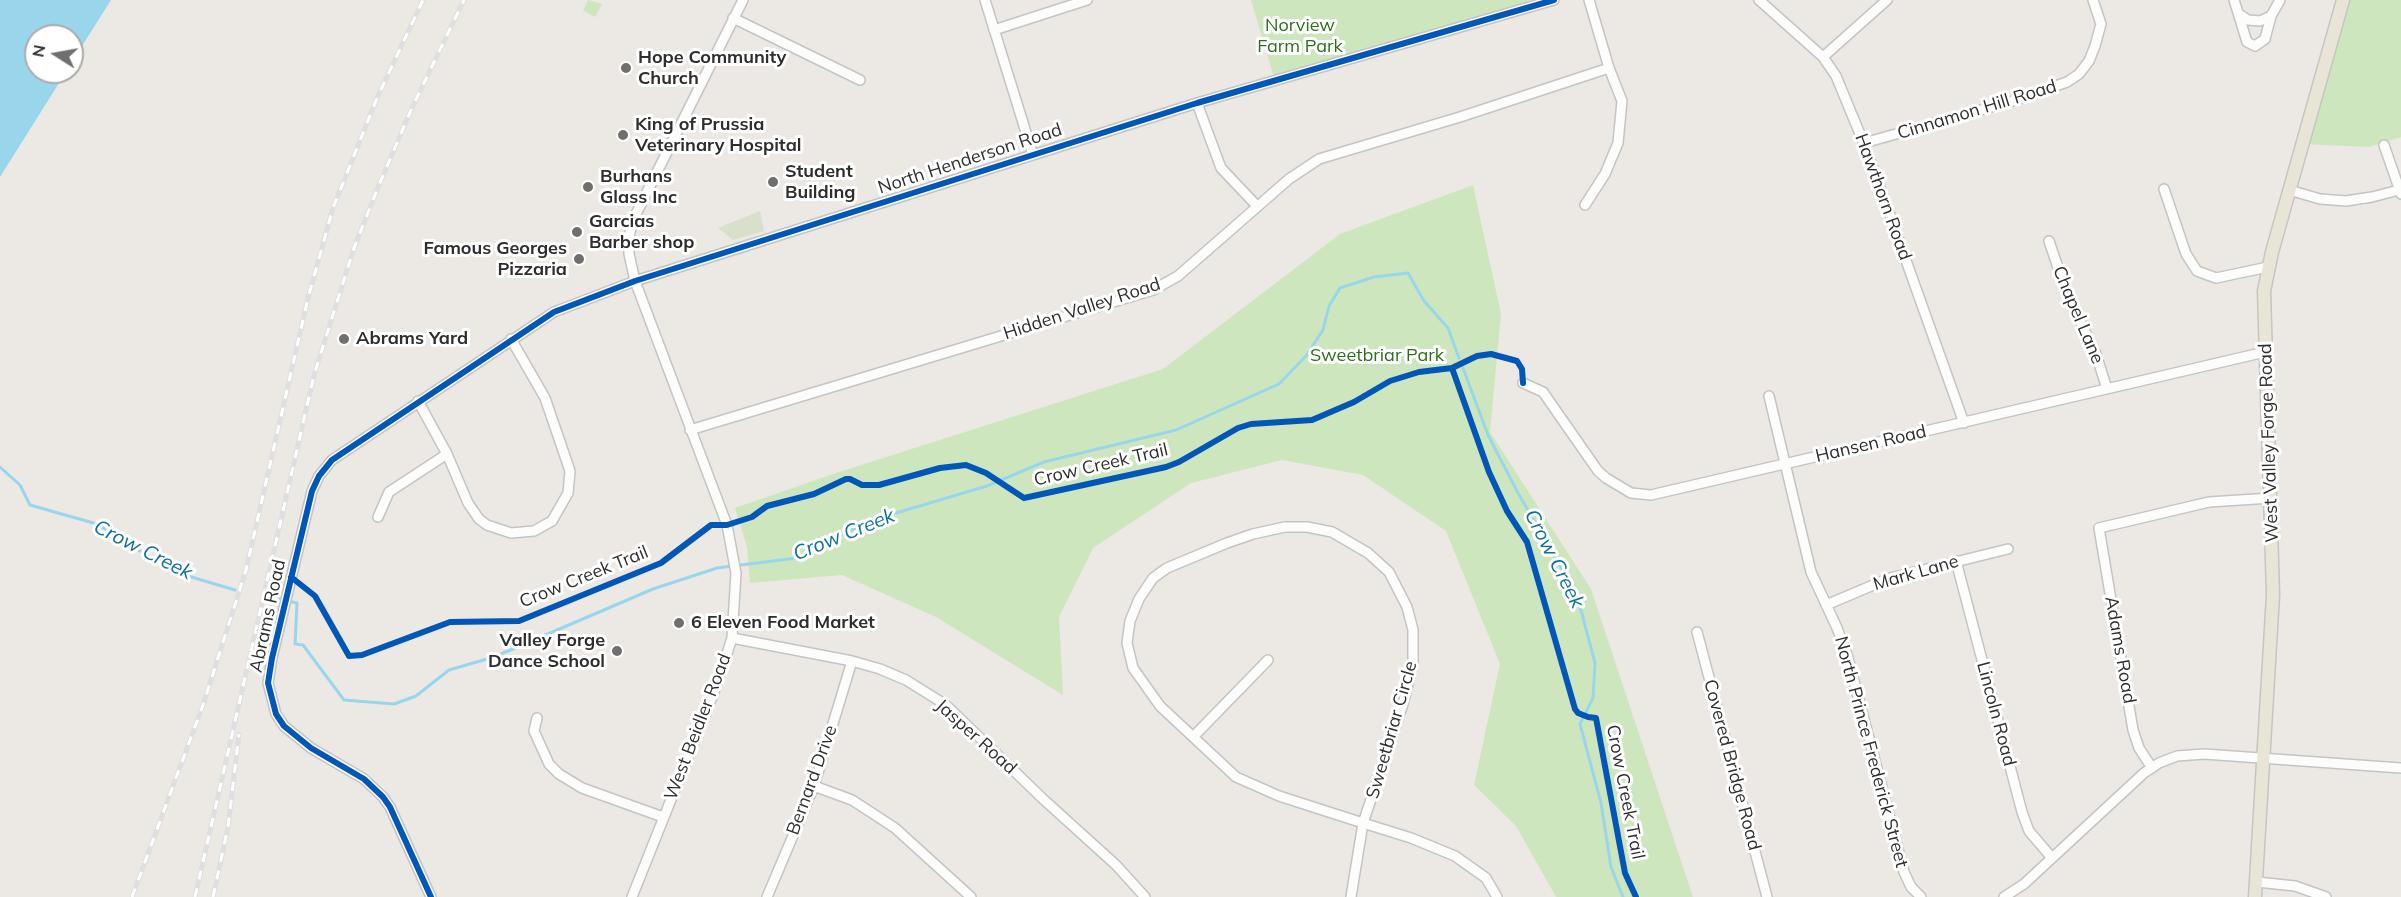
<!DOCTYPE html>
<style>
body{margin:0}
#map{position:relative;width:2401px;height:897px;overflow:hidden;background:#ece8e4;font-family:Mulish,sans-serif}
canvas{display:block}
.north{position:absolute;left:24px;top:24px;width:60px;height:60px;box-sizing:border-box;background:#fff;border:2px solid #ababab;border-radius:50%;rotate:281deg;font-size:16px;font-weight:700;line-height:24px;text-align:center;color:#2e2e2e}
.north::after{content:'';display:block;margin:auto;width:21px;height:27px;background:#706f6e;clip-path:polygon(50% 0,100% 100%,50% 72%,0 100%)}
</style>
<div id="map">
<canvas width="2401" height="897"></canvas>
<div class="north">N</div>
</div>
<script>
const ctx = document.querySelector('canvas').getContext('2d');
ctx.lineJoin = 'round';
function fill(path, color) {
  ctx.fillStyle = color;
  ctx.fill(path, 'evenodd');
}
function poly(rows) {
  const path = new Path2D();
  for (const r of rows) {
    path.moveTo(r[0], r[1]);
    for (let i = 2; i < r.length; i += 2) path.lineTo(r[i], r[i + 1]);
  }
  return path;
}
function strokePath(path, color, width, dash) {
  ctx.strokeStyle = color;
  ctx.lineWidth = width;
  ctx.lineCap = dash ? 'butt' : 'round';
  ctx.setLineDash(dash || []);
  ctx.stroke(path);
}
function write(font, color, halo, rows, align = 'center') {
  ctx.font = font + ' Mulish,sans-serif';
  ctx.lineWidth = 6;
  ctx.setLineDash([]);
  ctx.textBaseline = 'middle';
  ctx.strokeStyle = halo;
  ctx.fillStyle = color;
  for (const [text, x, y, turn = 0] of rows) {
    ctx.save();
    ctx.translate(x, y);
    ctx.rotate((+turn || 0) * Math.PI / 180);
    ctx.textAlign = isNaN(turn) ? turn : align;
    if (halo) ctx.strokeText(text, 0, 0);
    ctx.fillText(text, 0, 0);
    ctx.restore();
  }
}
fill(poly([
 [588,0,602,4,595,17,583,11],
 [1251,0,1551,0,1275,81],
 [2343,0,2401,0,2401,137,2369,147,2302,144],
 [1473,185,1501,314,1490,432,1591,589,1693,897,1556,897,1516,826,1474,785,1500,664,1446,531,1363,475,1282,460,1191,483,1093,548,1059,617,1063,695,936,617,842,575,750,583,747,547,735,508,836,473,1163,369,1340,234]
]), '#cee6be');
fill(poly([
 [760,211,764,231,733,240,718,228]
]), '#d8e0cc');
fill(poly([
 [0,0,111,0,72,62,72,36,36,36,36,72,66,72,0,177]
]), '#99d6ec');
strokePath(poly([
 [1463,368,1488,435,1518,493,1577,595,1595,663,1593,698,1580,724,1601,803,1611,867,1623,897],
 [0,467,20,485,30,505,97,524,150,557,188,576,235,590],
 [274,598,297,603,295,644,303,645,344,700,394,704,416,696,449,670,494,657,653,589,717,568,797,558,869,521,987,486,1044,462,1176,430,1279,384,1306,356,1323,330,1329,306,1340,288,1374,277,1408,273,1424,301,1448,328,1459,358]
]), '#99d6ec', 3);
const minor = poly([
 [985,0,1033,155],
 [1759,0,1823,57,1836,76,1867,151,1964,423],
 [2234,0,2247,42,2255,46,2265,39,2271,16,2280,0],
 [2239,14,2248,20,2260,21,2271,16],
 [733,18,860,80],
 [994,30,1087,0],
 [1823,57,1887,0],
 [1197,103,1221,168,1257,206],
 [1864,143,2016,100,2067,82,2079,74,2089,61,2095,46,2101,24,2093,0],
 [2384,145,2401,194],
 [2164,189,2186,254,2197,271,2216,278,2268,267],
 [2289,190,2320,199,2346,201,2372,197,2399,190],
 [1585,205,1605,174,1618,143,1622,101,1609,68,1589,0],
 [2049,241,2067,294,2096,354,2107,389],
 [1523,383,1543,392,1598,471,1606,478,1631,493,1651,495,2265,352],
 [1769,396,1811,572,1837,628,1848,658,1904,872,1911,887,1921,897],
 [418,401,447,454,468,503,479,519,487,525,511,533,534,531,552,521,568,493,570,471,545,398,511,339],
 [690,430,1153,290,1178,276,1289,179,1319,159,1460,117,1609,68],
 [378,517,389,492,447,454],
 [1285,527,1307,527,1332,532,1368,553,1389,572,1407,607,1413,630,1413,664,1403,704,1363,823,1279,796,1236,777,1160,706,1133,668,1127,643,1130,621,1139,599,1153,578,1167,568,1227,543,1253,534,1285,527],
 [1956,561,2022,812,2029,831,2052,858],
 [1826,605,1890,578,2008,549],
 [1697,632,1767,897],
 [732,638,852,661,880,669,906,680,946,705,1042,798,1116,865,1145,897],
 [537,718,534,731,549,764,559,774,582,788,663,817],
 [1194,736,1268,660],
 [2152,768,2139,748,2133,730,2099,528,2209,502,2271,498],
 [814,786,852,800,895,828,971,897],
 [2257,882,2295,886,2326,897],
 [431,897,390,807,383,797,364,779,311,748,284,726,276,714,268,683,272,658,312,491,319,476,332,460,554,312,635,281,1197,103,1554,0],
 [632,897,716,687,732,638,736,573,727,525,635,281,629,254,629,237,633,220,743,0],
 [767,897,814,786,852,661],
 [1351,897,1363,823,1411,838,1455,856,1486,878,1497,897],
 [2004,897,2024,884,2144,773,2159,763,2177,756,2204,754,2401,768]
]);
const major = poly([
 [2255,897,2273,595,2264,291,2272,252,2343,0]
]);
strokePath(minor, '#c5c4c5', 12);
strokePath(major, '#c6c5c4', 15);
strokePath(minor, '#fcfcfb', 9);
strokePath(major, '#e8e4d6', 12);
const rail = poly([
 [132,897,203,705,246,570,308,298,333,208,377,98,423,0],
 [195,897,314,375,354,248,379,185,411,110,464,0],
 [213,897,228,827,239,734]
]);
strokePath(rail, '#dfdfe1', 5);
strokePath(rail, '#fff', 3, [9]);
strokePath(poly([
 [1452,368,1489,472,1507,511,1527,542,1575,709,1578,713,1588,717,1596,718,1625,873,1636,897],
 [291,577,315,596,349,656,362,655,450,622,519,621,661,563,711,525,727,525,752,517,767,506,814,494,846,479,850,479,862,485,879,485,940,468,966,465,986,473,1024,498,1166,467,1179,462,1238,428,1251,424,1312,420,1354,402,1390,381,1419,372,1452,368,1477,356,1491,354,1517,361,1522,369,1523,383],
 [431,897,390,807,383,797,364,779,311,748,284,726,276,714,268,683,272,658,312,491,319,476,332,460,554,312,635,281,1197,103,1554,0]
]), '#0057b8', 6);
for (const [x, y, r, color] of [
 [626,68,6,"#706f6e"],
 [623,135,6,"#706f6e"],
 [773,182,6,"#706f6e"],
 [588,187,6,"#706f6e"],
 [577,232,6,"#706f6e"],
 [579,259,6,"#706f6e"],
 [344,339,6,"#706f6e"],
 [679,623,6,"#706f6e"],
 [617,651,6,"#706f6e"]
]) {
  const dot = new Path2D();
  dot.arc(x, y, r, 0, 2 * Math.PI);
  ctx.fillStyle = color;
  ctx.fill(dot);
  strokePath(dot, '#fff', 2);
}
write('18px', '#2c6e1b', '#fff', [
 ["Norview",1300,26],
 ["Farm Park",1300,47],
 ["Sweetbriar Park",1377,356]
]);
write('bold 18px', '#2e2e2e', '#fff', [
 ["Hope Community",638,58],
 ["Church",638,79],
 ["King of Prussia",635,125],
 ["Veterinary Hospital",635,146],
 ["Student",785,172],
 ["Building",785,193],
 ["Burhans",600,177],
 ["Glass Inc",600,198],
 ["Garcias",589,222],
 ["Barber shop",589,243],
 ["Famous Georges",567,249,"right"],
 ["Pizzaria",567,270,"right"],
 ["Abrams Yard",356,339],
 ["6 Eleven Food Market",691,623],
 ["Valley Forge",605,641,"right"],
 ["Dance School",605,662,"right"]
], 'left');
write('18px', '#2e2e2e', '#fff', [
 ["Cinnamon Hill Road",1977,110,-17],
 ["North Henderson Road",970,159,-18],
 ["Hawthorn Road",1883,197,70],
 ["Hidden Valley Road",1082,309,-18],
 ["Chapel Lane",2078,315,67],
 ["West Valley Forge Road",2269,443,-92],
 ["Hansen Road",1871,444,-13],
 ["Crow Creek Trail",1101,465,-13],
 ["Mark Lane",1916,573,-16],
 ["Crow Creek Trail",584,577,-22],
 ["Abrams Road",268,616,-78],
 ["Adams Road",2120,650,80],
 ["Lincoln Road",1996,714,75],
 ["West Beidler Road",698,727,-69],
 ["Sweetbriar Circle",1392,730,-74],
 ["Jasper Road",976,737,42],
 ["North Prince Frederick Street",1871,752,75],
 ["Covered Bridge Road",1732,765,75],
 ["Bernard Drive",812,780,-70],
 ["Crow Creek Trail",1625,792,79]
]);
write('italic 20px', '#0d6fa3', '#fff', [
 ["Crow Creek",844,535,-22],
 ["Crow Creek",143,550,27],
 ["Crow Creek",1554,559,63]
]);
</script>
